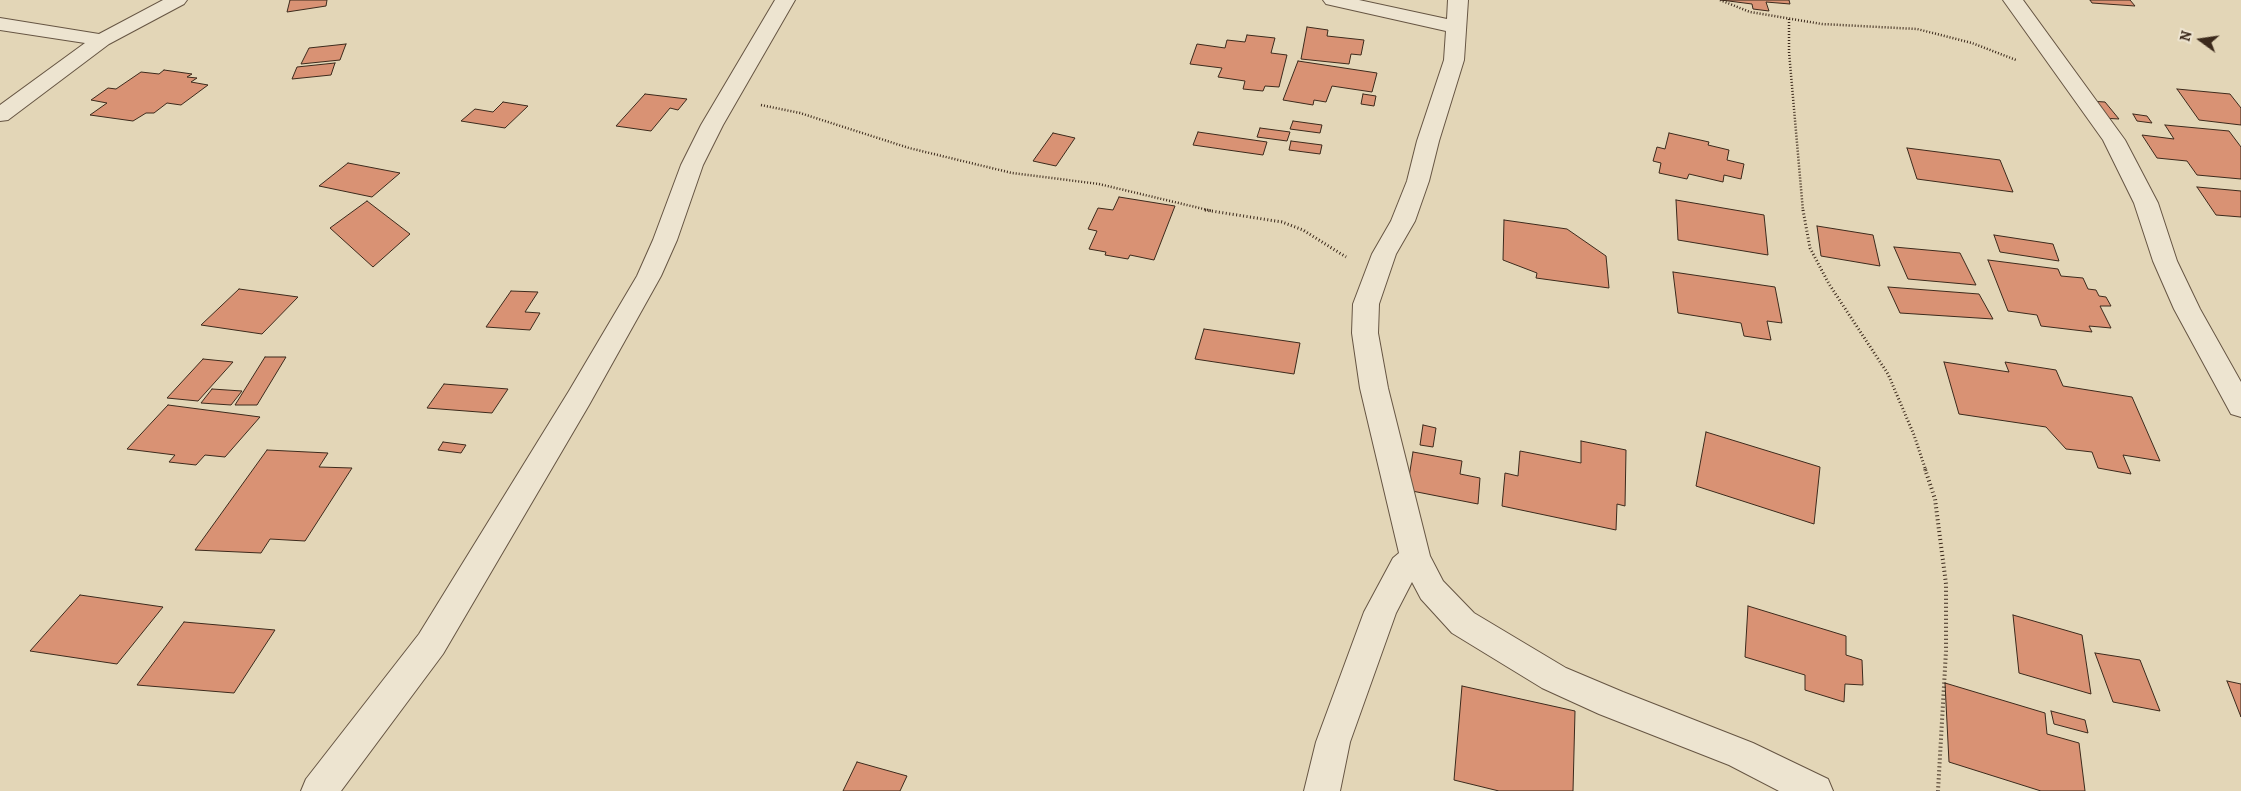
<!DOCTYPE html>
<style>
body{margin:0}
#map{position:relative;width:2241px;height:791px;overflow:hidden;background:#e3d6b7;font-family:Alegreya,serif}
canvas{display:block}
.north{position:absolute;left:2176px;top:15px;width:50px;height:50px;-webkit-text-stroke:4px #ede4d0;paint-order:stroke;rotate:284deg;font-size:14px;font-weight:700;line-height:20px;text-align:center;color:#3c2a1c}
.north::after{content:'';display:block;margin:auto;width:18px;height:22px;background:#3c2a1c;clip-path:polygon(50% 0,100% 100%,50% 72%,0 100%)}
</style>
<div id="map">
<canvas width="2241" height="791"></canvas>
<div class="north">N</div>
</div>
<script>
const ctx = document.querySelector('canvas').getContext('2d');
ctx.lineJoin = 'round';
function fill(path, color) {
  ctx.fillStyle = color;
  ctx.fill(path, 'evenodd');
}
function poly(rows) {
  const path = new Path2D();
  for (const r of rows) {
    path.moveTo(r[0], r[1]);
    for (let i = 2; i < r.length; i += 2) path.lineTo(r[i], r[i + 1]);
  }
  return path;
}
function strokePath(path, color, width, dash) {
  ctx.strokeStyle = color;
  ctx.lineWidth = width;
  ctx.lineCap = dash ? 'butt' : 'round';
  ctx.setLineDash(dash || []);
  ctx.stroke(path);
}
const building = poly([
 [290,0,327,0,326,6,287,12,290,0],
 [1721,0,1789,0,1790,4,1766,2,1769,11,1753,9,1752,4,1721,0],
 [2090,0,2130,0,2135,6,2092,3,2090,0],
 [1307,27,1328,30,1327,36,1364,40,1361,55,1351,54,1349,64,1301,59,1307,27],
 [1247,35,1275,38,1271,53,1287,55,1279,87,1265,86,1263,91,1243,89,1245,81,1218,77,1222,68,1190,64,1197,44,1225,48,1227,40,1245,42,1247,35],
 [346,44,340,60,301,64,309,48,346,44],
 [1298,61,1377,73,1372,92,1332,86,1326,102,1314,100,1313,105,1283,100,1298,61],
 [335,63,331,75,292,79,297,67,335,63],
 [164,70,192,74,187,77,197,78,191,82,208,85,181,105,167,103,154,113,146,113,133,121,90,115,107,103,91,100,108,88,116,89,141,72,159,74,164,70],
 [2177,89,2230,94,2241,108,2241,125,2199,120,2177,89],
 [645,94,687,99,678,110,670,108,651,131,616,126,645,94],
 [1363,94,1376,96,1374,106,1361,104,1363,94],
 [2089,101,2105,102,2119,119,2102,118,2089,101],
 [503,102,528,106,505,128,461,121,475,109,493,112,503,102],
 [2133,114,2147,116,2152,123,2137,121,2133,114],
 [1293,121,1322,125,1320,133,1290,129,1293,121],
 [2165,125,2229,131,2241,147,2241,179,2197,175,2187,161,2157,158,2142,135,2174,139,2165,125],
 [1260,128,1290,132,1287,141,1257,137,1260,128],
 [1198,132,1267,142,1263,155,1193,145,1198,132],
 [1053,133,1075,138,1056,166,1033,161,1053,133],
 [1669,133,1709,142,1708,145,1729,150,1727,160,1744,164,1741,179,1724,175,1723,182,1689,174,1687,179,1659,173,1661,163,1653,161,1657,147,1665,149,1669,133],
 [1291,141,1322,145,1320,154,1289,150,1291,141],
 [1907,148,2000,160,2013,192,1917,179,1907,148],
 [348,163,400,173,372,197,319,186,348,163],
 [2197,187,2241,191,2241,217,2216,215,2197,187],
 [1119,197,1175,206,1154,260,1130,255,1128,259,1105,255,1106,252,1089,249,1097,231,1088,229,1098,208,1113,210,1119,197],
 [1676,200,1764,215,1768,255,1678,240,1676,200],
 [367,201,410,234,373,267,330,228,367,201],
 [1504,220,1567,229,1606,256,1609,288,1536,278,1537,273,1503,260,1504,220],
 [1817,226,1873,235,1880,266,1821,256,1817,226],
 [1994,235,2053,244,2059,261,2000,252,1994,235],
 [1894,247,1960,253,1976,285,1908,279,1894,247],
 [1988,260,2058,269,2061,276,2083,278,2088,289,2096,290,2099,296,2106,297,2111,306,2100,306,2111,328,2089,326,2092,332,2041,326,2037,315,2008,311,1988,260],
 [1673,272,1775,287,1782,323,1767,321,1771,340,1744,336,1741,323,1678,313,1673,272],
 [1888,287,1979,294,1993,319,1900,313,1888,287],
 [239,289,298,297,262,334,201,325,239,289],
 [511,291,538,292,525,312,540,313,530,330,486,327,511,291],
 [1204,329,1300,343,1294,374,1195,359,1204,329],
 [265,357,286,357,257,405,235,405,265,357],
 [203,359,233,362,198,401,167,398,203,359],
 [1944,362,2009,372,2005,362,2056,370,2063,386,2132,397,2160,461,2123,455,2131,474,2098,468,2092,452,2066,449,2046,427,1959,414,1944,362],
 [444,384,508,389,492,413,427,408,444,384],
 [212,389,242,391,231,405,201,403,212,389],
 [168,405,260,417,225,457,205,455,196,465,169,462,175,455,127,449,168,405],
 [1423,425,1436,428,1433,447,1420,445,1423,425],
 [1706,432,1820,467,1814,524,1696,486,1706,432],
 [1581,441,1626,450,1625,506,1617,504,1616,530,1502,506,1505,473,1518,476,1520,451,1581,463,1581,441],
 [443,442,466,445,461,453,438,450,443,442],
 [267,450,328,453,319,467,352,468,305,541,270,539,261,553,195,550,267,450],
 [1413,452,1462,461,1460,474,1480,478,1478,504,1407,490,1413,452],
 [80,595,163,607,117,664,30,651,80,595],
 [1748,606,1846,636,1846,655,1862,660,1863,685,1845,684,1844,702,1805,690,1805,675,1745,657,1748,606],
 [2013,615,2082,635,2091,694,2019,673,2013,615],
 [184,622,275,630,234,693,137,685,184,622],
 [2095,653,2140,660,2160,711,2113,702,2095,653],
 [2227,681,2241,684,2241,717,2227,681],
 [1945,683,2045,713,2047,734,2079,743,2085,791,2041,791,1949,762,1945,683],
 [1462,686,1575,711,1573,791,1499,791,1454,780,1462,686],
 [2051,711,2085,720,2088,733,2054,724,2051,711],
 [857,762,907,776,900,791,843,791,857,762]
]);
fill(building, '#d99274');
strokePath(building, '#3c2a1c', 1);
const minor = poly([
 [163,0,187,0,184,4,109,44,8,120,0,121,0,105,85,43,0,30,0,18,99,34,163,0],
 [775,0,795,0,723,125,703,165,677,240,661,276,589,405,443,654,341,791,301,791,306,779,419,634,569,391,637,276,653,240,681,165,701,125,775,0],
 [1323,0,1359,0,1447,19,1448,0,1468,0,1464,60,1439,141,1429,181,1415,221,1396,254,1379,304,1378,333,1388,388,1430,556,1443,581,1474,613,1566,668,1623,692,1753,743,1828,779,1833,791,1779,791,1729,765,1599,714,1542,688,1452,633,1421,599,1412,582,1396,613,1350,742,1340,791,1304,791,1316,742,1364,612,1393,558,1399,553,1360,388,1352,333,1353,304,1372,254,1391,221,1407,181,1417,141,1444,60,1446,31,1326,4,1323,0],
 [2003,0,2023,0,2125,140,2158,203,2177,261,2200,309,2241,382,2241,417,2231,414,2174,309,2153,261,2134,203,2103,140,2003,0]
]);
strokePath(minor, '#665543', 2);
strokePath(poly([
 [1720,0,1750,12,1822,24,1917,29,1972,43,2016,60],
 [1789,19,1789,52,1803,211],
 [761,105,800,113,909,148,1012,173,1099,184,1212,211]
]), '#3c2a1c', 2.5, [1, 2]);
strokePath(poly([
 [1205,210,1282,222,1303,230,1346,257],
 [1803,210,1810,248,1829,284,1888,374,1914,435,1926,471]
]), '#3c2a1c', 3, [1, 2.5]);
strokePath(poly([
 [1925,469,1935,499,1946,584,1946,651,1938,791]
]), '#3c2a1c', 4, [1, 3]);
fill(minor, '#ede4d0');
</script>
